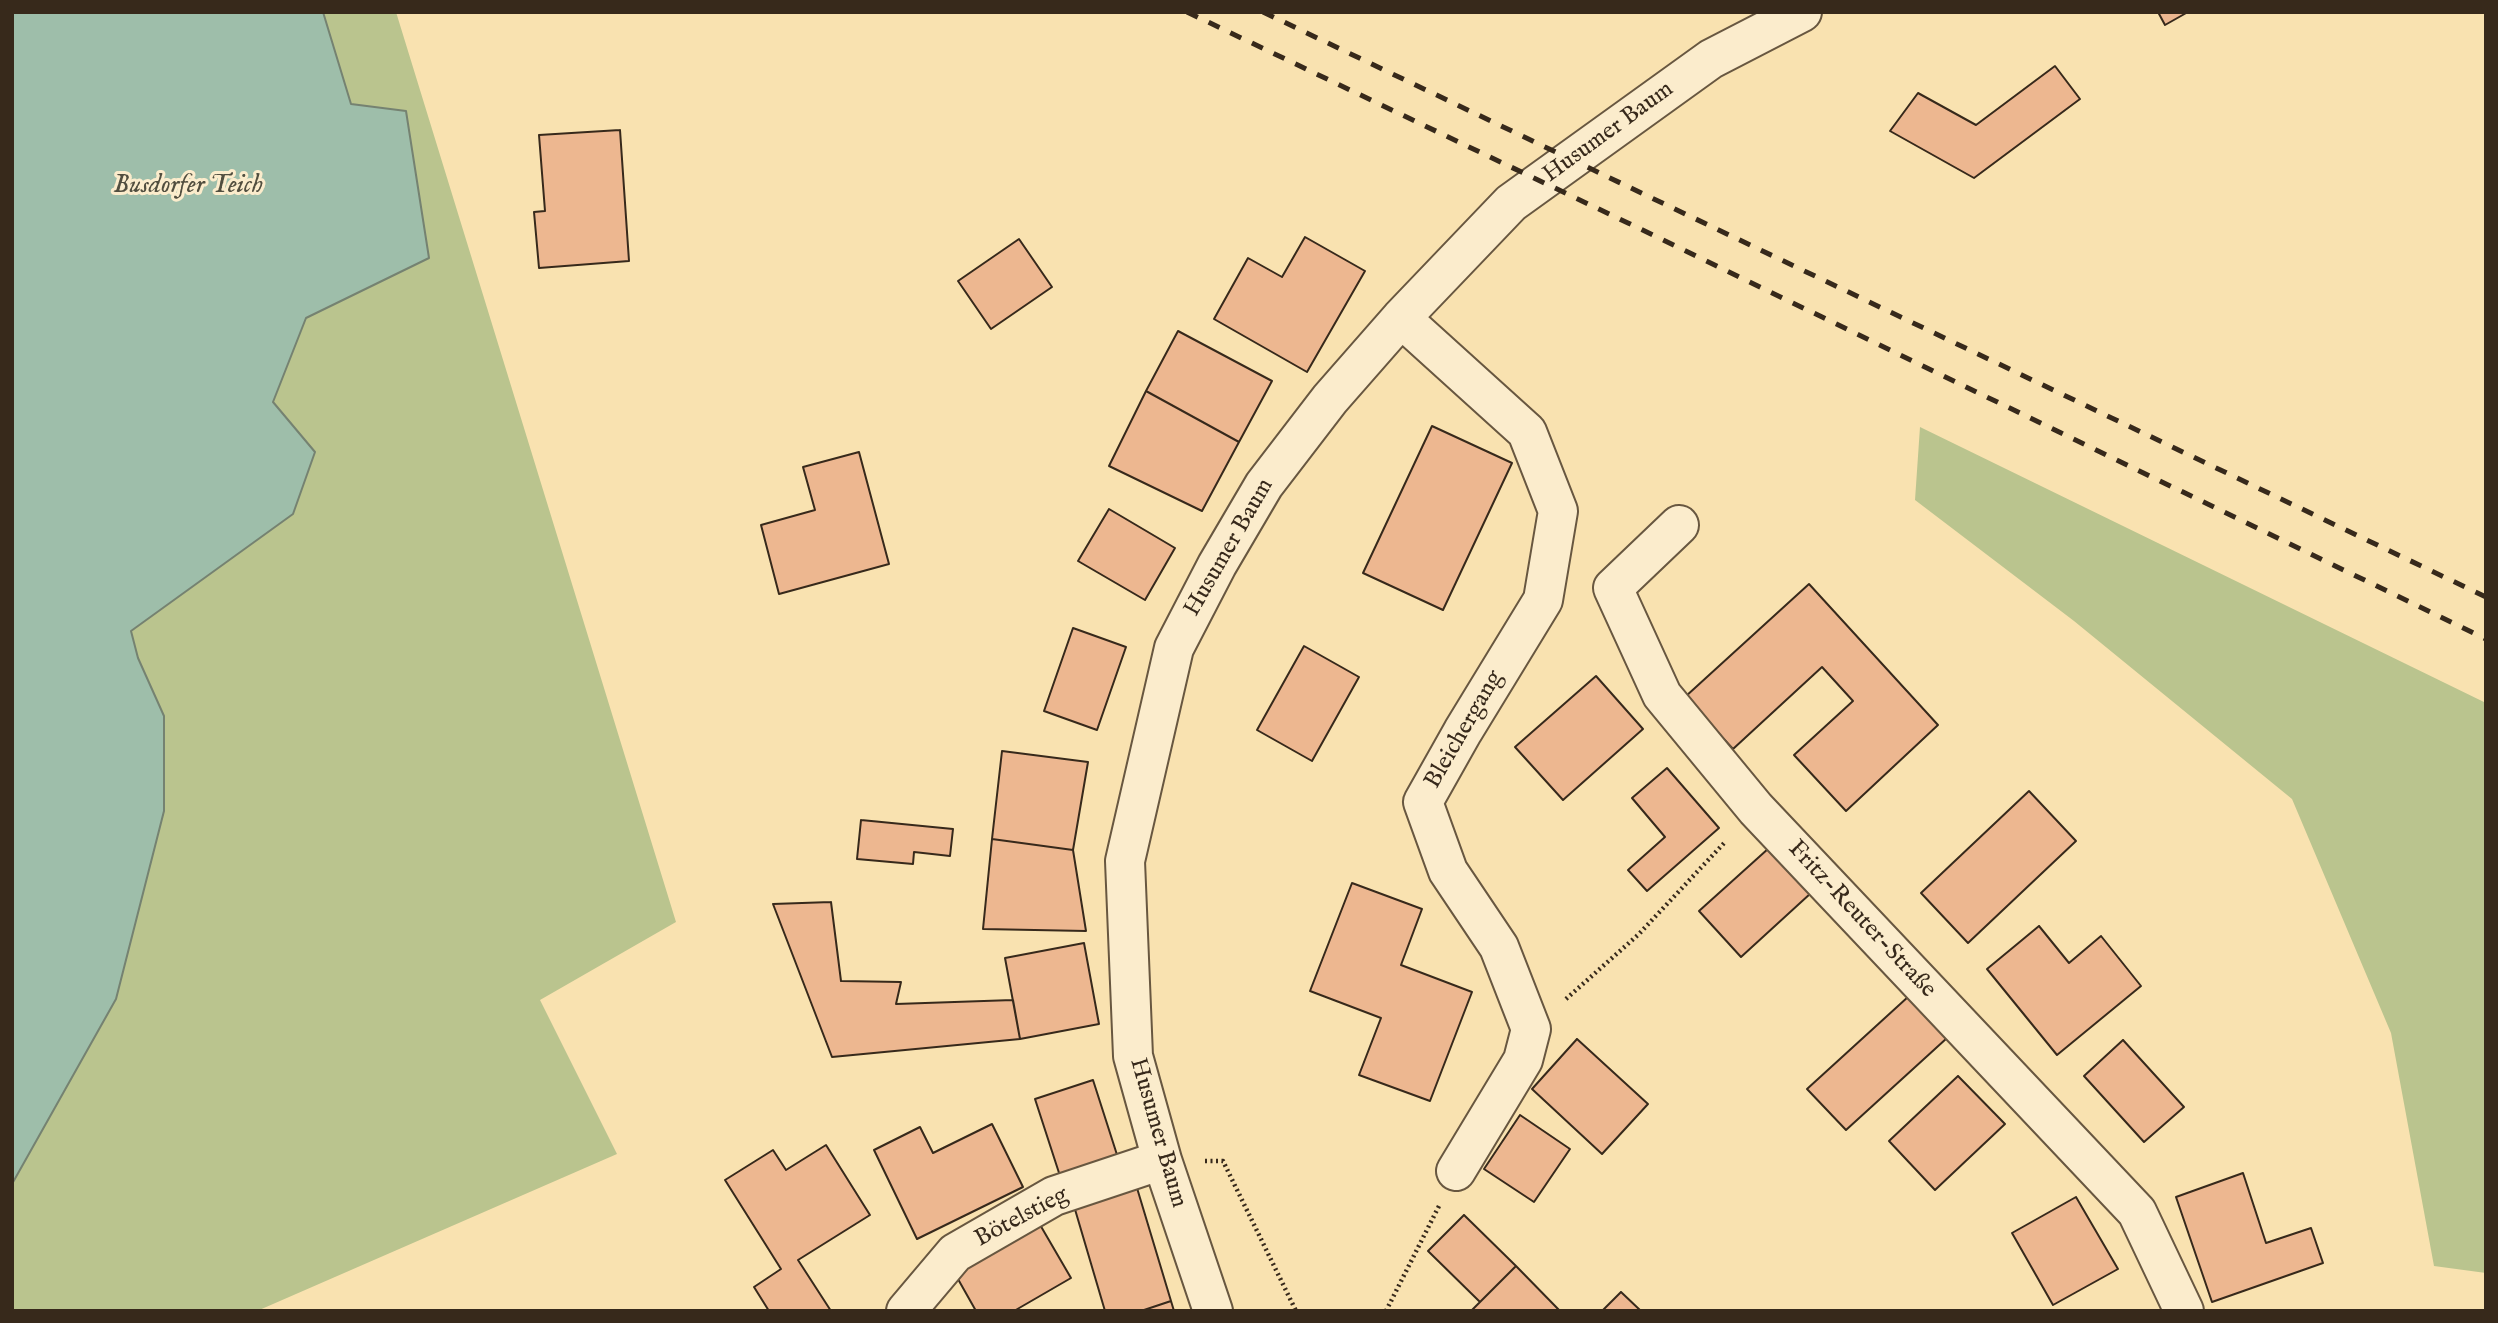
<!DOCTYPE html>
<meta charset="utf-8">
<style>
body{margin:0}
#map{position:relative;width:2498px;height:1323px;overflow:hidden;background:#f9e2b0;font-family:"IM FELL English",serif}
canvas{display:block}
.frame{position:absolute;inset:0;border:14px solid #37291b;pointer-events:none}
</style>
<div id="map">
<canvas width="2498" height="1323"></canvas>
<div class="frame"></div>
</div>
<script>
const ctx = document.querySelector('canvas').getContext('2d');
ctx.lineJoin = 'round';
function fill(path, color) {
  ctx.fillStyle = color;
  ctx.fill(path, 'evenodd');
}
function poly(rows) {
  const path = new Path2D();
  for (const r of rows) {
    path.moveTo(r[0], r[1]);
    for (let i = 2; i < r.length; i += 2) path.lineTo(r[i], r[i + 1]);
  }
  return path;
}
function strokePath(path, color, width, dash) {
  ctx.strokeStyle = color;
  ctx.lineWidth = width;
  ctx.lineCap = dash ? 'butt' : 'round';
  ctx.setLineDash(dash || []);
  ctx.stroke(path);
}
function write(font, color, halo, rows, align = 'center') {
  ctx.font = font + ' "IM FELL English",serif';
  ctx.lineWidth = 6;
  ctx.setLineDash([]);
  ctx.textBaseline = 'middle';
  ctx.strokeStyle = halo;
  ctx.fillStyle = color;
  for (const [text, x, y, turn = 0] of rows) {
    ctx.save();
    ctx.translate(x, y);
    ctx.rotate((+turn || 0) * Math.PI / 180);
    ctx.textAlign = isNaN(turn) ? turn : align;
    if (halo) ctx.strokeText(text, 0, 0);
    ctx.fillText(text, 0, 0);
    ctx.restore();
  }
}
fill(poly([
 [323,12,396,12,676,922,540,1000,617,1154,257,1311,12,1311,12,1184,116,999,164,716,138,658,131,631,293,514,315,452,273,403,306,318,429,258,351,105],
 [1920,427,2486,703,2486,1273,2434,1266,2391,1033,2292,799,2074,621,1915,500]
]), '#bac48e');
const water = poly([
 [12,12,323,12,351,104,406,111,429,258,306,318,273,402,315,452,293,514,131,631,138,658,164,716,164,811,116,999,12,1184,12,12]
]);
fill(water, '#9ebeaa');
strokePath(water, '#758271', 2);
const building = poly([
 [2158,12,2188,12,2165,25,2158,12],
 [2055,66,2080,99,1974,178,1890,131,1918,93,1976,125,2055,66],
 [620,130,629,261,539,268,534,212,545,211,539,135,620,130],
 [1305,237,1365,271,1307,372,1214,319,1248,258,1282,277,1305,237],
 [1019,239,1052,287,991,329,958,281,1019,239],
 [1178,331,1272,381,1239,442,1146,391,1178,331],
 [1146,391,1239,442,1202,511,1109,466,1146,391],
 [1432,426,1512,463,1443,610,1363,573,1432,426],
 [859,452,889,564,779,594,761,525,815,510,803,467,859,452],
 [1109,509,1175,548,1145,600,1078,561,1109,509],
 [1809,584,1938,725,1846,811,1794,755,1853,701,1822,667,1733,749,1685,697,1809,584],
 [1073,628,1126,647,1097,730,1044,711,1073,628],
 [1304,646,1359,677,1312,761,1257,730,1304,646],
 [1596,676,1643,729,1563,800,1515,747,1596,676],
 [1002,751,1088,762,1073,850,992,839,1002,751],
 [1667,768,1719,828,1647,891,1628,870,1665,837,1632,798,1667,768],
 [2029,791,2076,841,1968,943,1921,893,2029,791],
 [861,820,953,829,950,856,914,852,913,864,857,859,861,820],
 [992,839,1073,850,1086,931,983,929,992,839],
 [1769,848,1811,893,1741,957,1699,911,1769,848],
 [1352,883,1422,909,1401,965,1472,992,1430,1101,1359,1075,1381,1018,1310,991,1352,883],
 [831,902,841,981,901,982,896,1004,1013,1000,1020,1039,832,1057,773,904,831,902],
 [2039,926,2069,963,2101,936,2141,986,2057,1055,1987,969,2039,926],
 [1084,943,1099,1024,1020,1039,1005,958,1084,943],
 [1909,996,1947,1038,1846,1130,1807,1089,1909,996],
 [1577,1039,1648,1104,1602,1154,1532,1089,1577,1039],
 [2123,1040,2184,1107,2144,1142,2084,1076,2123,1040],
 [1958,1076,2005,1124,1935,1190,1889,1141,1958,1076],
 [1093,1080,1119,1161,1061,1179,1035,1099,1093,1080],
 [1520,1115,1570,1149,1534,1202,1484,1169,1520,1115],
 [992,1124,1023,1187,917,1239,874,1150,920,1127,933,1153,992,1124],
 [826,1145,870,1215,798,1260,831,1311,769,1311,754,1287,781,1269,725,1180,773,1150,786,1170,826,1145],
 [2243,1173,2266,1243,2311,1228,2323,1263,2212,1302,2176,1197,2243,1173],
 [1137,1188,1171,1301,1141,1311,1105,1311,1074,1206,1137,1188],
 [2076,1197,2118,1269,2053,1305,2012,1233,2076,1197],
 [1464,1215,1516,1266,1480,1302,1428,1251,1464,1215],
 [1039,1223,1071,1278,1014,1311,976,1311,954,1272,1039,1223],
 [1516,1266,1560,1311,1471,1311,1516,1266],
 [1621,1292,1641,1311,1602,1311,1621,1292],
 [1171,1301,1174,1311,1141,1311,1171,1301]
]);
fill(building, '#edb790');
strokePath(building, '#37291b', 2);
const minor = poly([
 [1401,318,1527,432,1558,511,1543,600,1463,731,1423,802,1448,871,1499,947,1531,1029,1523,1060,1456,1171],
 [1679,525,1613,588,1662,695,1756,809,2137,1212,2184,1311],
 [906,1311,955,1253,1054,1196,1162,1160],
 [1213,1311,1162,1160,1133,1056,1125,861,1174,648,1217,565,1264,485,1330,399,1401,318,1511,203,1711,59,1802,12]
]);
strokePath(minor, '#685740', 42);
strokePath(poly([
 [1566,999,1639,934,1726,841],
 [1205,1161,1223,1161,1296,1311],
 [1386,1311,1439,1206]
]), '#37291b', 4.5, [2, 3.5]);
strokePath(minor, '#fbeccc', 38);
strokePath(poly([
 [1187,12,1628,223,2486,639],
 [1263,12,2486,597]
]), '#37291b', 5, [12, 12]);
write('24px', '#37291b', '#fbeccc', [
 ["Husumer Baum",1609,133,-36],
 ["Husumer Baum",1230,548,-60],
 ["Bleichergang",1465,730,-60],
 ["Fritz-Reuter-Straße",1861,920,47],
 ["Husumer Baum",1157,1133,74],
 ["Bötelstieg",1022,1218,-28]
]);
write('italic 26px', '#514e3f', '#fbeccc', [
 ["Busdorfer Teich",188,187]
]);
</script>
